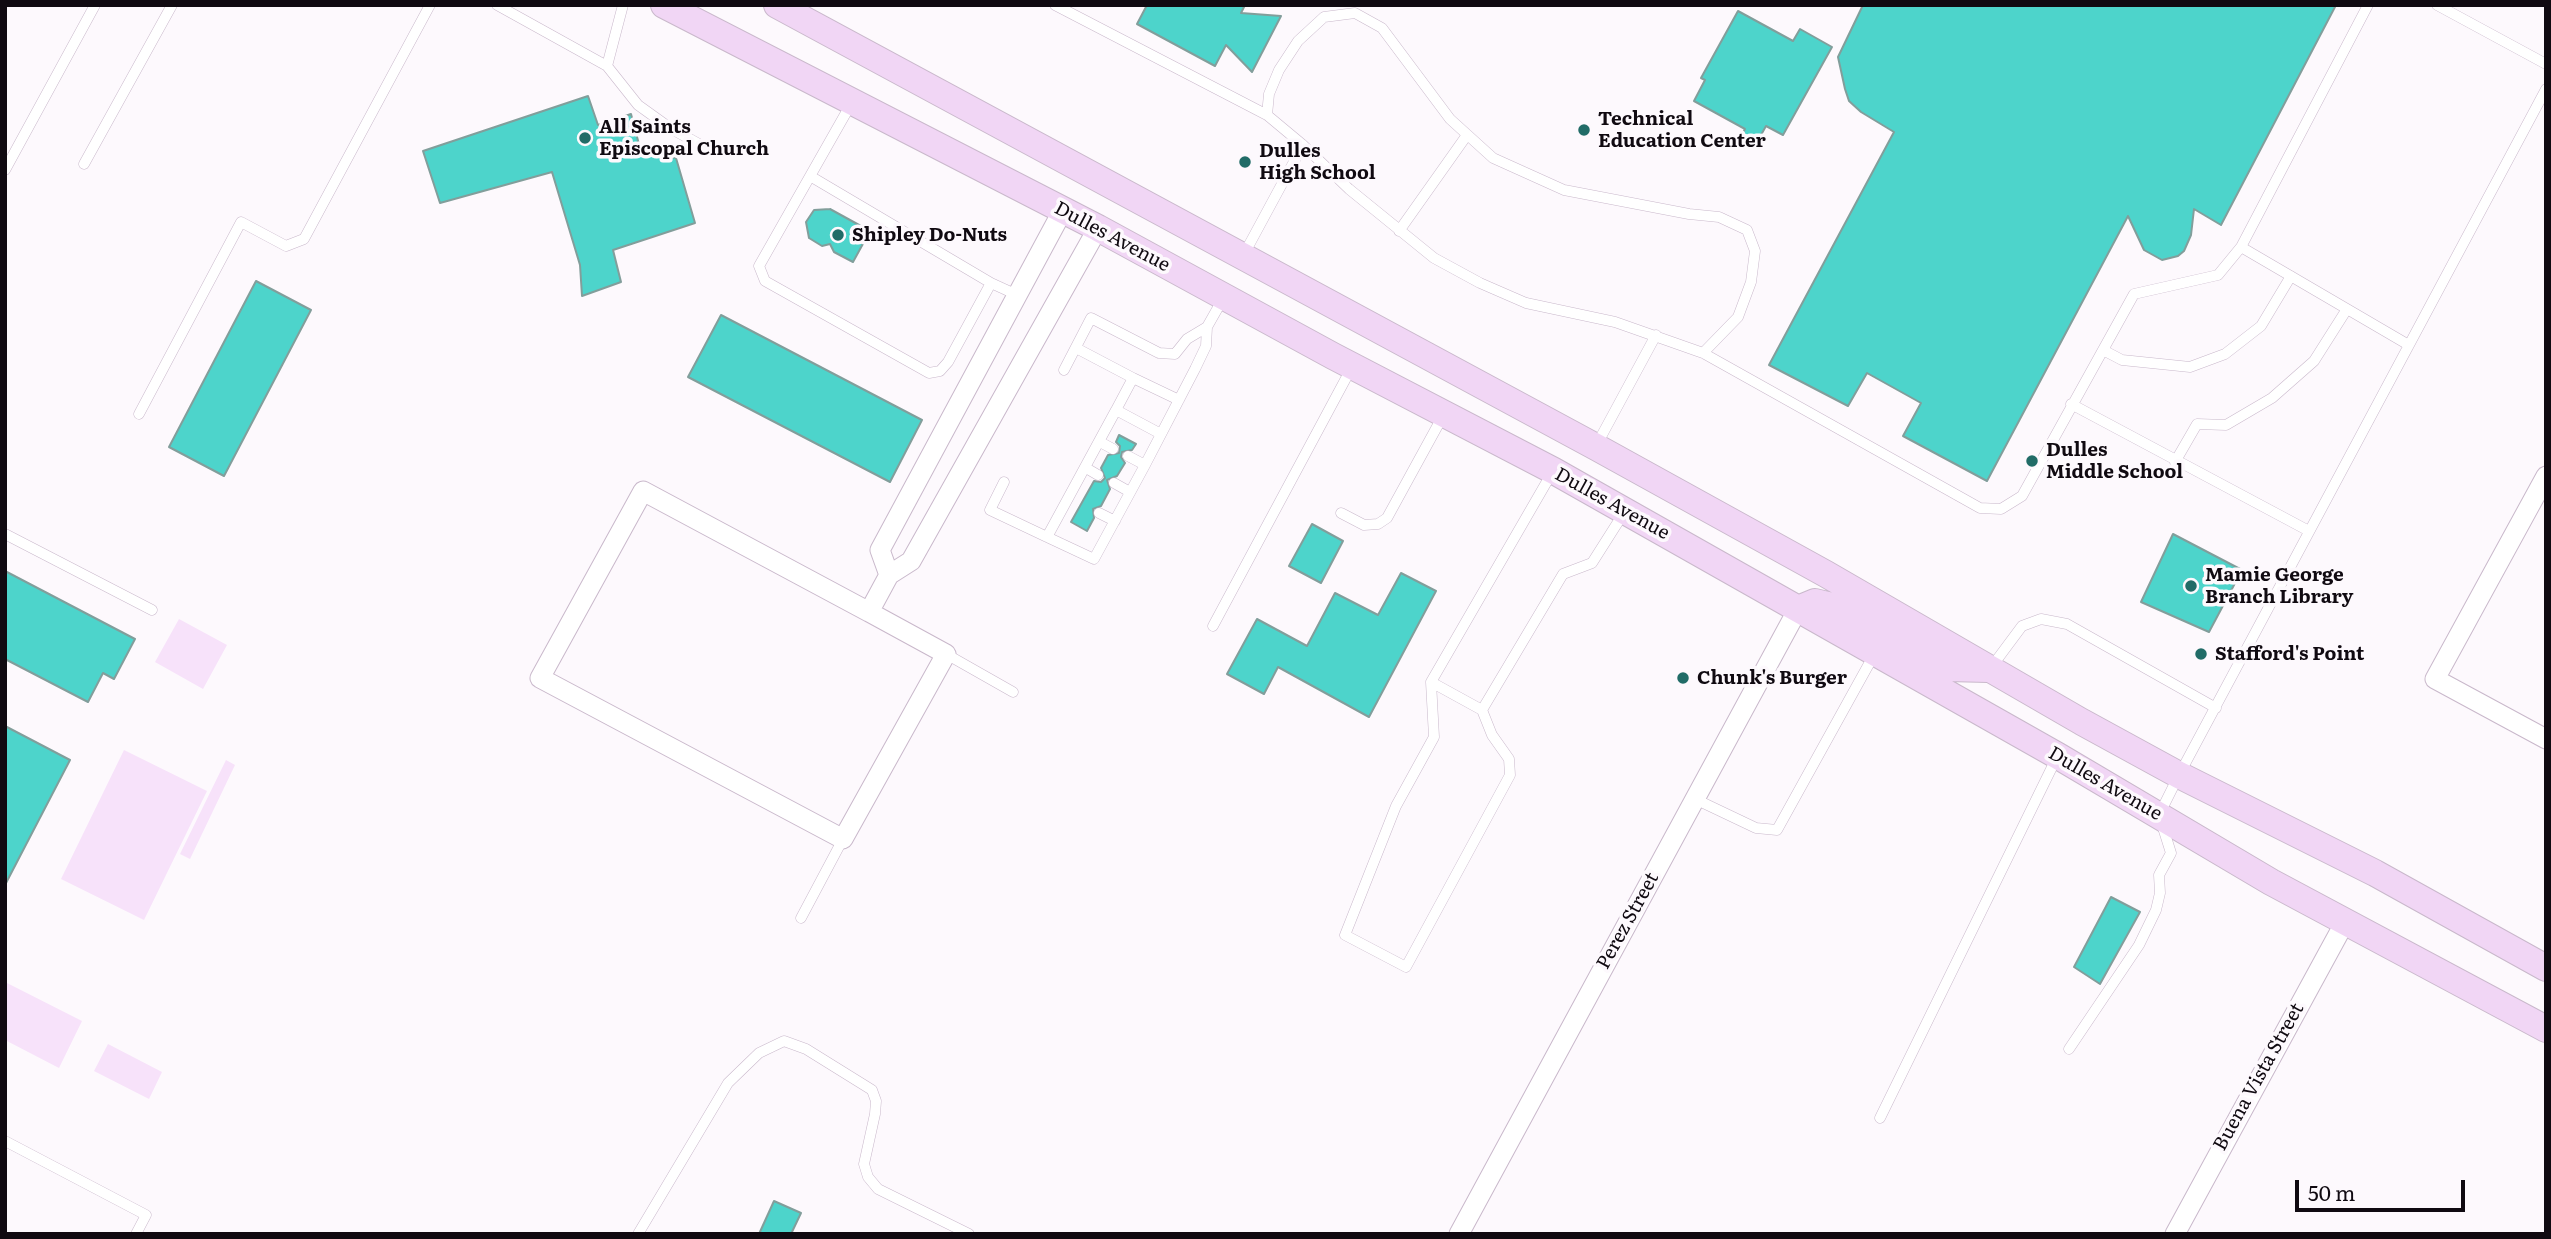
<!DOCTYPE html>
<style>
body{margin:0}
#map{position:relative;width:2551px;height:1239px;overflow:hidden;background:#fdf9fd;font-family:Literata,serif}
canvas{display:block}
.frame{position:absolute;inset:0;border:7px solid #100a11;pointer-events:none}
.scale{position:absolute;left:2295px;top:1180px;width:170px;height:32px;box-sizing:border-box;border:4px solid #100a11;border-top:0;padding-left:9px;font-size:21px;line-height:24px;white-space:nowrap;color:#100a11;-webkit-text-stroke:5px #fdf9fd;paint-order:stroke}
</style>
<div id="map">
<canvas width="2551" height="1239"></canvas>
<div class="frame"></div>
<div class="scale">50 m</div>
</div>
<script>
const ctx = document.querySelector('canvas').getContext('2d');
ctx.lineJoin = 'round';
function fill(path, color) {
  ctx.fillStyle = color;
  ctx.fill(path, 'evenodd');
}
function poly(rows) {
  const path = new Path2D();
  for (const r of rows) {
    path.moveTo(r[0], r[1]);
    for (let i = 2; i < r.length; i += 2) path.lineTo(r[i], r[i + 1]);
  }
  return path;
}
function strokePath(path, color, width, dash) {
  ctx.strokeStyle = color;
  ctx.lineWidth = width;
  ctx.lineCap = dash ? 'butt' : 'round';
  ctx.setLineDash(dash || []);
  ctx.stroke(path);
}
function write(font, color, halo, rows, align = 'center') {
  ctx.font = font + ' Literata,serif';
  ctx.lineWidth = 7;
  ctx.setLineDash([]);
  ctx.textBaseline = 'middle';
  ctx.strokeStyle = halo;
  ctx.fillStyle = color;
  for (const [text, x, y, turn = 0] of rows) {
    ctx.save();
    ctx.translate(x, y);
    ctx.rotate((+turn || 0) * Math.PI / 180);
    ctx.textAlign = isNaN(turn) ? turn : align;
    if (halo) ctx.strokeText(text, 0, 0);
    ctx.fillText(text, 0, 0);
    ctx.restore();
  }
}
fill(poly([
 [179,619,227,645,203,689,155,662],
 [124,750,207,791,144,920,61,879],
 [226,760,235,765,190,859,180,854],
 [5,982,82,1021,59,1068,5,1040],
 [108,1044,162,1072,149,1099,94,1071]
]), '#f7e2fa');
const building = poly([
 [1147,5,1245,5,1241,13,1281,16,1252,72,1226,45,1215,66,1137,24,1147,5],
 [1863,5,2336,5,2221,225,2194,209,2191,235,2184,251,2178,256,2162,260,2144,250,2128,216,1987,481,1903,436,1921,403,1867,373,1848,406,1769,365,1894,132,1861,112,1849,101,1845,89,1838,57,1863,5],
 [1738,11,1793,41,1800,29,1832,47,1783,135,1766,126,1756,144,1741,136,1745,129,1694,101,1705,80,1701,78,1738,11],
 [588,96,598,125,631,114,641,152,676,158,695,223,613,250,621,282,582,296,580,265,552,172,440,203,423,151,588,96],
 [830,209,870,231,853,262,834,252,830,244,822,246,809,238,806,222,814,210,830,209],
 [256,281,311,310,224,476,169,447,256,281],
 [721,315,922,420,890,482,688,377,721,315],
 [1119,435,1136,444,1132,450,1122,452,1121,457,1125,463,1117,476,1107,480,1110,489,1101,506,1093,509,1094,518,1087,531,1071,522,1094,481,1101,482,1105,478,1101,468,1108,455,1119,453,1120,446,1116,442,1119,435],
 [1312,524,1343,541,1321,583,1289,566,1312,524],
 [2173,534,2242,570,2209,632,2141,602,2173,534],
 [5,571,135,639,114,679,103,673,88,702,5,659,5,571],
 [1401,573,1436,591,1369,717,1278,667,1264,694,1227,674,1257,619,1307,646,1335,593,1378,615,1401,573],
 [5,726,70,760,5,885,5,726],
 [2111,897,2140,912,2100,984,2074,967,2111,897],
 [774,1201,801,1213,791,1234,759,1234,774,1201]
]);
fill(building, '#4dd4cb');
strokePath(building, '#829e9b', 2);
const lane = poly([
 [497,5,607,66,638,105,670,128,708,149],
 [1055,5,1267,115,1303,145],
 [2368,5,2241,247,2407,344],
 [2437,5,2546,64],
 [607,66,623,5],
 [851,104,759,266,765,281,929,373,940,371,948,362,991,283,1015,294],
 [1267,115,1269,94,1279,70,1298,41,1324,17,1355,13,1382,28,1450,119,1493,158,1564,190,1689,214,1719,217,1747,230,1755,251,1751,282,1738,317,1703,353],
 [84,164,172,5],
 [5,170,95,5],
 [810,176,991,283],
 [1399,231,1467,135],
 [1243,256,1303,145,1349,189,1434,258,1480,283,1526,303,1615,322,1703,353,1980,508,2001,509,2022,496,2134,294,2218,275,2241,247],
 [1076,348,1133,378],
 [2103,350,2122,360,2190,367,2225,354,2261,326,2291,276],
 [1064,370,1091,318,1159,353,1175,354,1187,339,1207,327],
 [2071,404,2309,531],
 [1116,410,1133,378,1179,400],
 [139,414,241,222,286,246,304,239,430,5],
 [1161,434,1116,410,1047,537,1094,559,1145,465,1195,369,1206,346,1207,327,1224,297],
 [1100,442,1113,449],
 [1596,446,1656,335],
 [1128,456,1145,465],
 [2175,462,2197,424,2226,425,2272,398,2314,361,2347,309],
 [1086,468,1098,475],
 [1004,482,990,510,1047,537],
 [1114,483,1130,492],
 [1099,513,1115,521],
 [1341,513,1364,525,1378,524,1387,518,1444,414],
 [5,534,152,610],
 [1213,626,1352,367],
 [946,654,1013,692],
 [1990,669,2022,626,2041,619,2067,624,2216,708],
 [1431,682,1482,710,1563,574,1592,563,1625,511],
 [1482,710,1492,735,1509,759,1510,775,1406,967,1345,935,1396,806,1434,737,1431,682,1553,471],
 [1695,799,1756,828,1777,830,1875,653],
 [801,918,843,839],
 [2069,1049,2139,945,2156,910,2160,893,2159,875,2171,853,2159,815,2179,775,2546,89],
 [1880,1118,2057,757],
 [5,1141,146,1215,136,1234],
 [638,1234,728,1083,759,1053,784,1041,806,1049,872,1090,876,1101,875,1114,864,1164,868,1177,878,1189,969,1234]
]);
const street = poly([
 [1063,210,880,550,889,575,911,561,1098,228],
 [2546,476,2435,679,2546,739],
 [869,612,643,491,540,678,843,839,946,654,869,612,889,575],
 [1459,1234,1798,609],
 [2175,1234,2345,922]
]);
const secondary = poly([
 [664,5,1098,228,1333,356,1554,471,2058,756,2271,882,2546,1029],
 [777,5,1596,447,1826,574,2082,722,2179,775,2375,873,2546,968],
 [1798,609,1815,602,1840,608,1948,668,1988,669]
]);
strokePath(lane, '#c9b8cb', 11);
strokePath(street, '#c9b8cb', 21);
strokePath(secondary, '#c9b8cb', 28);
strokePath(lane, '#fff', 10);
strokePath(street, '#fff', 19);
strokePath(secondary, '#f1d6f5', 26);
for (const [x, y, r, color] of [
 [1584,130,7,"#216c67"],
 [585,138,7,"#216c67"],
 [1245,162,7,"#216c67"],
 [838,235,7,"#216c67"],
 [2032,461,7,"#216c67"],
 [2191,586,7,"#216c67"],
 [2201,654,7,"#216c67"],
 [1683,678,7,"#216c67"]
]) {
  const dot = new Path2D();
  dot.arc(x, y, r, 0, 2 * Math.PI);
  ctx.fillStyle = color;
  ctx.fill(dot);
  strokePath(dot, '#fdf9fd', 2.5);
}
write('bold 19px', '#100a11', '#fdf9fd', [
 ["Technical",1598,119],
 ["Education Center",1598,141],
 ["All Saints",599,127],
 ["Episcopal Church",599,149],
 ["Dulles",1259,151],
 ["High School",1259,173],
 ["Shipley Do-Nuts",852,235],
 ["Dulles",2046,450],
 ["Middle School",2046,472],
 ["Mamie George",2205,575],
 ["Branch Library",2205,597],
 ["Stafford's Point",2215,654],
 ["Chunk's Burger",1697,678]
], 'left');
write('19px', '#100a11', '#fdf9fd', [
 ["Dulles Avenue",1112,237,28],
 ["Dulles Avenue",1612,504,29],
 ["Dulles Avenue",2105,784,30],
 ["Perez Street",1628,921,-61],
 ["Buena Vista Street",2259,1077,-61]
]);
</script>
